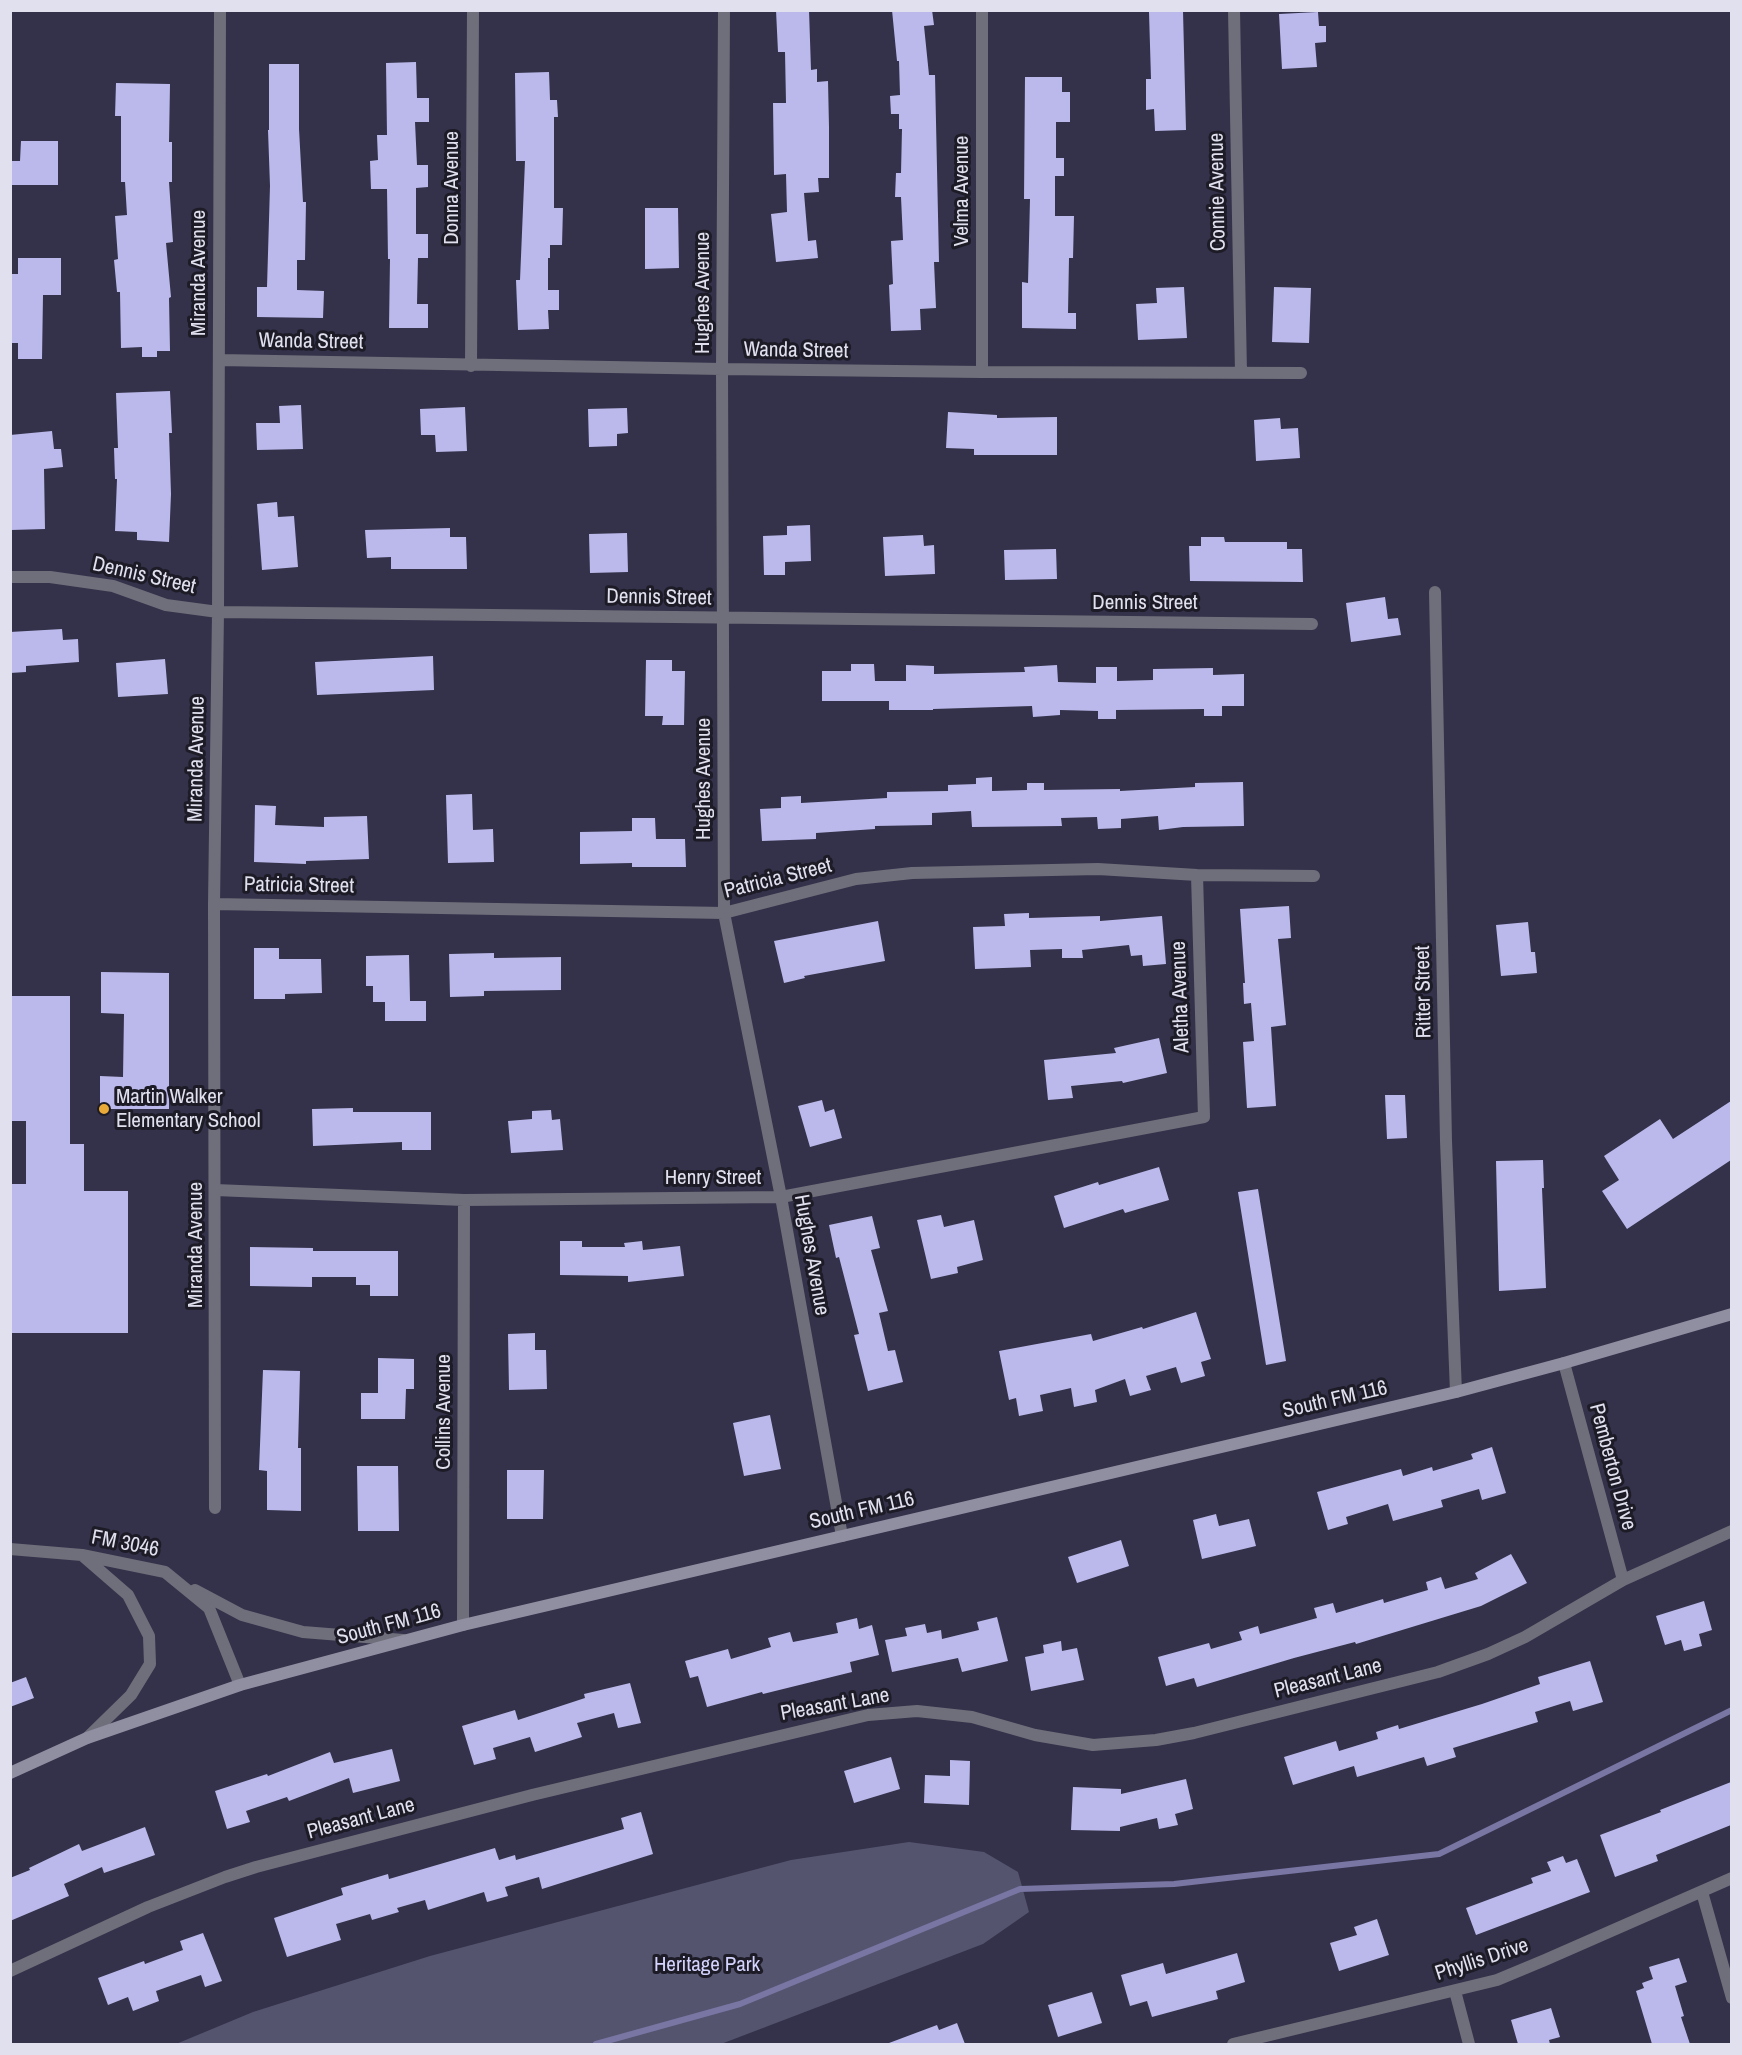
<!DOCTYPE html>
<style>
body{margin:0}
#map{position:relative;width:1742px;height:2055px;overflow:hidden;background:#34324a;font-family:"Archivo Narrow",sans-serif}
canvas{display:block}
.frame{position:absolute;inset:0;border:12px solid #e0e0ef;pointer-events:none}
</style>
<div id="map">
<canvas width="1742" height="2055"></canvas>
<div class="frame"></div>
</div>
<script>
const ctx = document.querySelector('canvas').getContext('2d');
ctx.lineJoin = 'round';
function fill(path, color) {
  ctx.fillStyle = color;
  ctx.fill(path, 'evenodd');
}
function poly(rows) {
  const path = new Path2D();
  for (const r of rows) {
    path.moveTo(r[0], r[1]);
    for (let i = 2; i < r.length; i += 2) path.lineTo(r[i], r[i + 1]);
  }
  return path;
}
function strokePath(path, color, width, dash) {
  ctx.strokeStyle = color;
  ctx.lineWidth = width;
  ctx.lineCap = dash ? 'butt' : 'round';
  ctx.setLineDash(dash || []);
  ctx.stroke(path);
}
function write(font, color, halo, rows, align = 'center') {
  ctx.font = font + ' "Archivo Narrow",sans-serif';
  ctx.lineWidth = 6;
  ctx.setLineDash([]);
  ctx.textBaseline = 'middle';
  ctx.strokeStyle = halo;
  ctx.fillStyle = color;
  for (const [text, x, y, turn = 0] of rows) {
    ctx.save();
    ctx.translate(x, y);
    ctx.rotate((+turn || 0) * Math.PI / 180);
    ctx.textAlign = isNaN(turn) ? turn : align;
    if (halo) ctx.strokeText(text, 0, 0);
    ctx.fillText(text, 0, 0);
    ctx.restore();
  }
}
fill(poly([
 [909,1842,984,1852,1018,1872,1029,1912,983,1944,721,2044,176,2044,253,2012,430,1956,791,1860]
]), '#55546f');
strokePath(poly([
 [596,2044,740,2004,1020,1889,1174,1884,1439,1854,1732,1710]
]), '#7976a4', 6);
fill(poly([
 [776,10,809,10,811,70,817,69,817,82,828,81,829,127,829,178,818,178,819,192,804,193,808,241,816,240,818,258,776,262,771,214,787,212,786,174,774,175,773,103,786,103,785,52,778,52],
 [892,10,932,10,934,25,924,26,929,75,935,75,939,262,934,262,936,308,920,309,921,330,891,331,889,285,893,284,891,241,903,240,901,197,895,197,896,173,901,173,902,129,899,129,899,114,891,114,890,96,900,95,899,61,897,61],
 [1183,11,1186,130,1155,131,1154,109,1146,110,1146,79,1151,79,1149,12],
 [1318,12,1319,26,1326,26,1326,42,1315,43,1317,67,1282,69,1279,14],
 [416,62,417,98,429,98,429,122,415,122,417,165,428,165,428,187,416,188,416,234,428,234,428,258,418,258,417,304,428,304,428,328,389,328,390,259,388,259,387,189,371,189,370,161,378,160,377,135,387,135,386,63],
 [269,64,299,64,299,129,303,202,306,202,305,260,297,260,297,290,324,291,323,318,257,317,257,287,267,287,270,186,268,130,269,130],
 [549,72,550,100,557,100,558,117,554,117,554,208,563,208,562,245,550,245,550,258,548,258,548,290,559,290,559,310,548,310,549,329,518,330,516,280,520,280,525,161,516,161,515,73],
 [1025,77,1062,77,1062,92,1070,92,1070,122,1056,122,1056,158,1064,158,1064,176,1055,176,1055,216,1074,216,1073,258,1069,258,1068,313,1076,313,1076,329,1022,328,1022,282,1028,283,1030,199,1024,199],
 [116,83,170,84,169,142,172,142,172,182,169,182,173,242,166,243,171,297,169,298,170,351,157,351,157,357,142,357,142,347,121,348,120,292,117,292,114,260,118,259,115,216,127,215,125,182,121,182,121,116,115,116],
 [21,141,58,141,58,185,10,185,10,161,20,161],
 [645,208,678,208,679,268,645,269],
 [18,258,61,258,61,295,43,295,42,359,18,359,18,343,10,343,10,274,18,274],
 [1184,287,1187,338,1138,340,1136,304,1157,303,1156,288],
 [1274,287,1311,288,1309,343,1272,342],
 [170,391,172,433,169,433,171,494,169,542,137,540,137,532,115,531,117,479,115,479,114,448,118,448,116,393],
 [301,405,303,449,257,450,256,423,280,423,279,406],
 [465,407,467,451,436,452,435,435,421,435,420,409],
 [627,408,628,433,617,434,617,446,589,447,588,409],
 [948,412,997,415,997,418,1057,417,1057,455,974,455,974,449,946,448],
 [1280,418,1281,429,1298,428,1300,458,1256,461,1254,420],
 [52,431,54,449,61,449,63,467,44,469,45,529,11,530,10,435],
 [277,502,278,517,294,516,298,567,262,570,257,504],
 [810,525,811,561,785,562,785,575,764,575,763,536,787,535,787,526],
 [450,528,450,537,466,537,467,569,391,569,391,557,367,558,365,530],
 [627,533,628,572,590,573,589,534],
 [923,535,924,546,934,545,935,574,885,576,883,537],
 [1201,537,1224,537,1225,542,1287,542,1287,549,1302,549,1303,582,1190,581,1189,546,1201,546],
 [1056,549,1057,579,1005,580,1004,550],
 [1385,597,1388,619,1398,618,1401,635,1351,642,1346,603],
 [62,629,63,640,78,639,79,662,26,666,26,672,10,673,10,632],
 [433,656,434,690,317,695,315,662],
 [165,659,168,694,118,697,116,663],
 [646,660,672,660,672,671,685,671,684,725,662,725,663,716,645,716],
 [851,664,874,664,875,681,906,681,906,665,934,666,934,674,1025,672,1024,667,1057,665,1058,682,1096,683,1096,667,1117,667,1117,681,1153,680,1153,669,1213,668,1213,675,1244,674,1244,706,1222,706,1222,716,1204,716,1204,709,1116,710,1116,719,1098,719,1098,711,1060,710,1060,715,1033,717,1032,706,933,709,933,710,889,710,889,701,822,701,822,671,851,671],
 [992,777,992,791,1027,790,1027,783,1044,783,1044,790,1120,789,1120,791,1195,787,1195,783,1243,782,1244,826,1183,827,1159,830,1158,816,1121,819,1121,828,1098,829,1097,817,1061,818,1062,826,972,827,971,811,932,813,932,825,875,826,875,829,816,833,816,839,762,841,760,809,781,808,781,797,801,796,801,803,887,798,887,792,948,791,948,785,976,784,976,778],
 [472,794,473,830,493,829,494,862,448,863,446,795],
 [255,805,276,806,275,825,324,827,324,817,367,816,369,859,306,861,306,864,254,862],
 [632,818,655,818,656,839,685,839,686,867,632,867,632,863,580,864,580,832,632,831],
 [1289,906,1291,938,1278,939,1286,1025,1271,1027,1276,1106,1247,1108,1243,1042,1254,1041,1251,1003,1244,1004,1243,983,1245,983,1240,909],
 [1029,913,1029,918,1100,916,1100,921,1162,916,1166,964,1143,966,1142,955,1131,956,1129,945,1082,950,1083,958,1062,958,1062,949,1030,950,1031,967,975,969,973,927,1005,926,1004,914],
 [878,921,885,961,804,976,805,978,784,983,774,941],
 [1528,922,1531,952,1535,952,1537,973,1501,976,1496,925],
 [254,948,279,948,279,959,321,959,322,993,285,994,285,999,254,999],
 [494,953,494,958,561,957,561,990,484,991,484,996,450,997,449,954],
 [409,955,410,1001,426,1001,426,1021,385,1021,385,1002,373,1002,373,986,366,986,366,956],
 [101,972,169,973,169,1109,100,1109,100,1076,123,1077,124,1014,101,1013],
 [10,996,70,996,70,1144,84,1144,84,1191,128,1191,128,1333,10,1333,10,1184,26,1184,26,1121,10,1121],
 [1159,1038,1167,1073,1123,1083,1122,1081,1071,1086,1073,1098,1048,1100,1044,1060,1116,1053,1114,1048],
 [1385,1095,1405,1095,1407,1138,1387,1139],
 [822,1100,825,1112,834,1109,842,1138,810,1147,798,1106],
 [1731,1101,1731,1160,1627,1229,1602,1191,1619,1180,1604,1156,1660,1119,1673,1139],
 [353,1108,353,1112,431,1112,431,1150,402,1150,402,1142,313,1146,312,1109],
 [551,1110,552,1120,560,1119,563,1150,511,1153,508,1121,532,1119,532,1111],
 [1543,1160,1544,1188,1542,1188,1546,1288,1499,1291,1496,1161],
 [1159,1167,1169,1200,1125,1213,1123,1209,1064,1228,1054,1196,1098,1182,1099,1185],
 [1258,1189,1286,1361,1266,1365,1238,1192],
 [941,1215,944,1227,974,1220,983,1260,957,1267,958,1273,931,1279,917,1220],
 [872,1216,880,1248,871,1250,888,1311,879,1313,888,1351,895,1350,903,1382,868,1391,854,1335,859,1334,839,1257,836,1258,829,1225],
 [560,1241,582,1241,582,1247,625,1247,624,1243,642,1241,643,1250,680,1246,684,1276,628,1282,628,1276,560,1275],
 [250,1247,313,1248,313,1251,398,1251,398,1296,370,1296,370,1285,356,1285,356,1277,312,1277,312,1287,250,1286],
 [1196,1312,1211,1359,1201,1362,1205,1376,1181,1383,1176,1367,1146,1376,1151,1390,1130,1396,1125,1379,1095,1390,1097,1402,1074,1407,1071,1388,1040,1395,1043,1411,1019,1416,1016,1398,1009,1400,999,1351,1091,1334,1093,1341,1142,1327,1143,1329],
 [535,1333,535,1350,546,1350,547,1389,509,1390,508,1334],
 [378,1358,414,1359,414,1389,406,1389,405,1419,361,1419,361,1393,378,1393],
 [263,1370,300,1371,298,1448,301,1448,301,1511,267,1510,267,1471,259,1470],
 [770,1415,781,1469,744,1476,733,1423],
 [1492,1447,1506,1493,1482,1500,1479,1489,1441,1500,1443,1507,1393,1521,1388,1504,1346,1517,1348,1524,1328,1530,1317,1492,1401,1469,1403,1476,1432,1467,1433,1471,1473,1459,1471,1454],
 [357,1466,398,1466,399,1531,358,1531],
 [507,1470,544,1470,543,1519,507,1519],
 [1216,1514,1219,1526,1249,1519,1256,1546,1202,1559,1193,1520],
 [1121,1540,1129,1566,1077,1583,1068,1557],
 [1511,1554,1527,1583,1481,1606,1356,1644,1355,1642,1294,1658,1197,1687,1194,1678,1166,1686,1158,1657,1209,1643,1211,1649,1242,1640,1239,1632,1258,1626,1260,1634,1317,1618,1314,1608,1333,1603,1336,1613,1383,1599,1384,1603,1428,1590,1426,1582,1441,1577,1445,1589,1478,1579,1475,1573],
 [1704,1601,1712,1630,1699,1634,1702,1646,1684,1651,1681,1640,1665,1645,1656,1616],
 [997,1617,1008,1661,962,1672,958,1658,892,1672,885,1640,907,1636,905,1628,925,1624,927,1633,941,1630,942,1639,979,1630,977,1622],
 [857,1618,859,1629,872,1625,879,1655,850,1662,852,1672,763,1694,762,1692,707,1707,698,1676,690,1678,685,1661,728,1649,731,1659,771,1647,768,1638,790,1632,793,1642,838,1633,836,1623],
 [1061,1641,1062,1651,1077,1648,1084,1680,1031,1691,1025,1657,1044,1653,1043,1645],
 [1590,1661,1603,1702,1573,1711,1570,1701,1535,1712,1538,1722,1453,1748,1456,1757,1427,1766,1424,1757,1357,1777,1354,1766,1293,1785,1284,1757,1336,1741,1339,1751,1378,1739,1376,1732,1398,1725,1399,1729,1482,1704,1540,1684,1538,1677],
 [26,1677,34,1698,10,1707,10,1683],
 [630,1683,641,1723,618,1728,614,1713,577,1723,582,1737,535,1752,530,1737,493,1748,496,1759,474,1765,462,1726,515,1710,518,1720,585,1698,584,1694],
 [392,1749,400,1781,353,1793,349,1778,289,1801,287,1797,246,1811,250,1822,227,1829,215,1791,267,1774,268,1776,330,1752,334,1763],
 [891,1757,900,1789,854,1803,844,1771],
 [950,1760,970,1761,969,1805,924,1803,925,1775,950,1776],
 [1186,1779,1193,1809,1175,1814,1178,1825,1159,1829,1157,1818,1120,1827,1120,1831,1071,1830,1073,1787,1121,1789,1121,1794],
 [1731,1782,1731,1825,1656,1855,1658,1861,1615,1877,1600,1835,1661,1812,1660,1810],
 [641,1812,653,1854,542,1889,539,1877,505,1887,508,1896,487,1902,484,1892,428,1910,425,1900,397,1908,399,1912,372,1920,370,1914,336,1924,341,1940,287,1957,274,1918,343,1895,341,1888,388,1874,389,1879,495,1848,499,1860,515,1855,516,1860,624,1829,621,1818],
 [145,1827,155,1855,104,1873,102,1867,64,1884,69,1896,10,1921,10,1878,30,1870,29,1868,79,1844,82,1851],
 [1563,1856,1566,1863,1577,1859,1590,1892,1476,1935,1466,1908,1533,1883,1531,1878,1551,1871,1547,1862],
 [1377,1919,1389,1955,1339,1971,1330,1943,1357,1935,1354,1927],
 [203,1933,222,1981,205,1987,201,1975,156,1991,159,2001,133,2011,128,1997,108,2005,98,1978,144,1961,145,1964,183,1950,180,1941],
 [1237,1953,1245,1982,1216,1991,1218,1999,1152,2017,1147,2001,1130,2006,1121,1975,1163,1963,1166,1974],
 [1679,1958,1687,1982,1675,1986,1684,2016,1681,2017,1690,2044,1652,2044,1636,1991,1644,1988,1642,1983,1653,1979,1649,1967],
 [1092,1992,1102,2023,1058,2037,1048,2005],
 [1551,2008,1560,2037,1549,2040,1550,2044,1518,2044,1511,2020],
 [957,2023,965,2044,889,2044,889,2043,937,2025,939,2030]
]), '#bbb9eb');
strokePath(poly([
 [724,10,722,369,724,913,781,1197,842,1536],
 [1234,10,1241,373],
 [219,360,722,369,982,372,1301,373],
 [471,366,473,10],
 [982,372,982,10],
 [10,577,50,577,113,586,166,605,218,612,1312,624],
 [1435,592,1446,1141,1456,1392],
 [214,904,724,913,856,879,912,873,1098,869,1197,875,1314,876],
 [215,1190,464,1200,781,1197,1204,1117,1197,875],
 [1564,1363,1623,1580],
 [215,1508,214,904,218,612,220,10],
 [463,1625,464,1200],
 [1702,1892,1732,1998],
 [10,1971,148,1907,225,1877,256,1867,532,1795,868,1715,917,1711,972,1717,1035,1735,1093,1745,1156,1740,1194,1733,1438,1672,1488,1654,1525,1637,1623,1580,1732,1531],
 [1455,1991,1469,2044],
 [1233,2044,1497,1980,1545,1960,1732,1878]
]), '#6f6f7b', 12);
strokePath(poly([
 [10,1549,82,1555,165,1572,209,1608,240,1685],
 [83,1556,128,1595,149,1636,150,1664,131,1695,87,1738],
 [195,1590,242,1615,303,1632,403,1640]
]), '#6f6f7b', 12);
strokePath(poly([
 [10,1773,87,1738,240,1685,463,1625,1456,1392,1564,1363,1732,1314]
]), '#908fa2', 12);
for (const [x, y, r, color] of [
 [104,1109,6,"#eaaa39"]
]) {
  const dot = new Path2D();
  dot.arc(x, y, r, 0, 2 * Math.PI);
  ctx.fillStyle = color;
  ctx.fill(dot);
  strokePath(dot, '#1c1b26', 2);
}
write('21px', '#e0e0ef', '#1c1b26', [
 ["Donna Avenue",452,188,-90],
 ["Velma Avenue",962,191,-90],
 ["Connie Avenue",1218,192,-91],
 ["Miranda Avenue",199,273,-90],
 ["Hughes Avenue",703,293,-90],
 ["Wanda Street",311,342,1],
 ["Wanda Street",796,351,1],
 ["Dennis Street",144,576,13],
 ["Dennis Street",659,598,1],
 ["Dennis Street",1145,603],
 ["Miranda Avenue",197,759,-89],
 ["Hughes Avenue",704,779,-90],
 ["Patricia Street",778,879,-14],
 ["Patricia Street",299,886,1],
 ["Ritter Street",1424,992,-91],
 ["Aletha Avenue",1181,997,-92],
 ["Henry Street",713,1178],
 ["Miranda Avenue",196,1245,-90],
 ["Hughes Avenue",811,1255,80],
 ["South FM 116",1335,1400,-13],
 ["Collins Avenue",444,1412,-90],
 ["Pemberton Drive",1612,1467,75],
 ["South FM 116",862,1511,-13],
 ["FM 3046",125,1544,11],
 ["South FM 116",389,1625,-15],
 ["Pleasant Lane",1328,1679,-14],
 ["Pleasant Lane",835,1705,-10],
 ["Pleasant Lane",361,1819,-15],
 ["Phyllis Drive",1482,1960,-18]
]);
write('21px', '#e0e0ef', '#1c1b26', [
 ["Martin Walker",116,1097],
 ["Elementary School",116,1121]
], 'left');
write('21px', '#d4d3fe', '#1c1b26', [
 ["Heritage Park",707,1965]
]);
</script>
